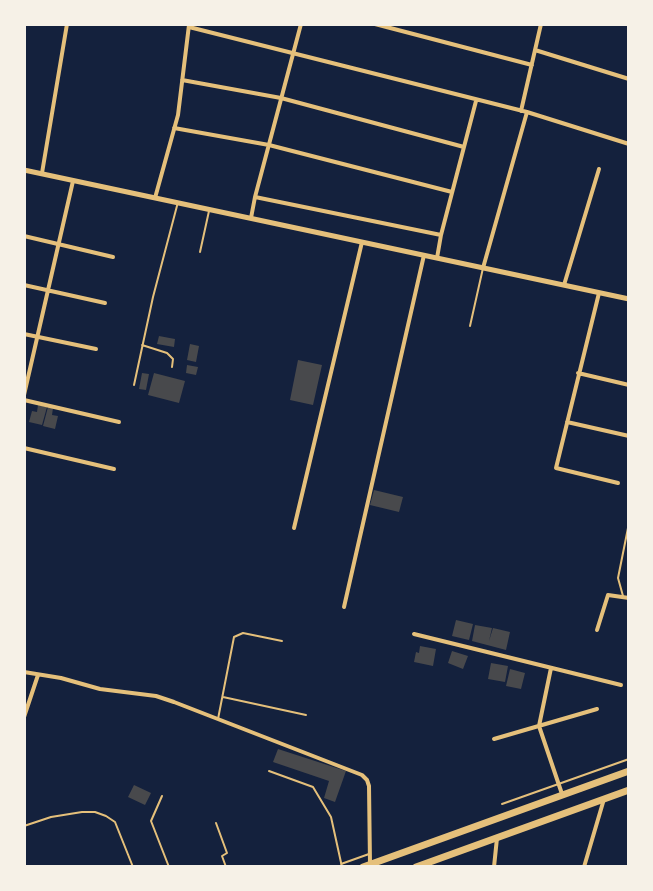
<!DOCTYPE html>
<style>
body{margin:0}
#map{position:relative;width:653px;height:891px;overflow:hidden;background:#14213d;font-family:Commissioner,sans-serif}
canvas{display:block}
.frame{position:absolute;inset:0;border:26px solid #f6f1e7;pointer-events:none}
</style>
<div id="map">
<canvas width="653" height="891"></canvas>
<div class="frame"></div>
</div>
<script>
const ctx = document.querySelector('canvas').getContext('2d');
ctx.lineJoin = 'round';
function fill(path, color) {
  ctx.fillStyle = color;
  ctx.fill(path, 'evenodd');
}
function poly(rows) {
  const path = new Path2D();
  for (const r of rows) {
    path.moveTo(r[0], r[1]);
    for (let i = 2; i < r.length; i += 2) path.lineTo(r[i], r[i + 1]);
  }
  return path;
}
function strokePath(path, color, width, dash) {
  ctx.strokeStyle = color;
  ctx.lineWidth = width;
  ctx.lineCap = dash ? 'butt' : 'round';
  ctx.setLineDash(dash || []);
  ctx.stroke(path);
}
fill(poly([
 [159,336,175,339,174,347,157,344],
 [190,344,199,346,196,362,187,360],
 [298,360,322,365,313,405,290,400],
 [187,365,198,367,196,375,186,373],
 [142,373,149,374,146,390,139,389],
 [154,373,185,381,179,403,148,395],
 [38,405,47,407,42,425,29,422,32,411,37,412],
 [48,407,53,408,52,415,58,416,55,429,43,426],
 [374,490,403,497,399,512,370,505],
 [456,620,473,624,469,640,452,636],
 [475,625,492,628,489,641,493,628,510,632,506,650,472,641],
 [420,646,436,649,433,666,414,662,416,652,419,653],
 [452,651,468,656,463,669,448,663],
 [491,663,508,666,505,682,488,679],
 [510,669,525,673,521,689,506,686],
 [278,749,346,771,335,802,324,798,329,781,273,762],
 [134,785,151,793,145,805,128,797]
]), '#48494c');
strokePath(poly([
 [200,252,209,211],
 [470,326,483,268],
 [142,345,167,353,173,359,172,367],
 [134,385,153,297,178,202],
 [623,596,618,578,629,523],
 [223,697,306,715],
 [218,719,234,637,243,633,282,641],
 [269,771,313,787,331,817,342,867],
 [162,796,151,821,169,867],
 [502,804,629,759],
 [216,823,227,853,222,856,226,867],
 [24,826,51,817,82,812,95,812,106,816,115,822,133,867],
 [341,864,369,854]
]), '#e5c07b', 2);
strokePath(poly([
 [375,24,532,65],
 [189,27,527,112,629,144],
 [535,50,629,79],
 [182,80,281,98,464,147],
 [521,111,541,24],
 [174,128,269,145,452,192],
 [42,173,67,24],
 [255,197,441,235],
 [155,198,178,115,189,25],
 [251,218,255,197,301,24],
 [24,236,113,257],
 [437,258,441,235,476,101],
 [483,268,527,112],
 [24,285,105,303],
 [564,285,599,169],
 [599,293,556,468,618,483],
 [24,334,96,349],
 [578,373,629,385],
 [24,395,73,181],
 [24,400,119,422],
 [567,422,629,436],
 [24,448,114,469],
 [294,528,362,242],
 [344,607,424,255],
 [597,630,608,595,629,598],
 [414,634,621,685],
 [551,668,539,726,562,794],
 [24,672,61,678,100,689,156,696,174,702,362,775,367,780,369,786,370,864],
 [24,717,38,675],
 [494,739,597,709],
 [494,867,497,838],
 [584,867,604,799]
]), '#e5c07b', 4);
strokePath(poly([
 [24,170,629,299]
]), '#e5c07b', 5);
strokePath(poly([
 [363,867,629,771],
 [416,867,629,790]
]), '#e5c07b', 7);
</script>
